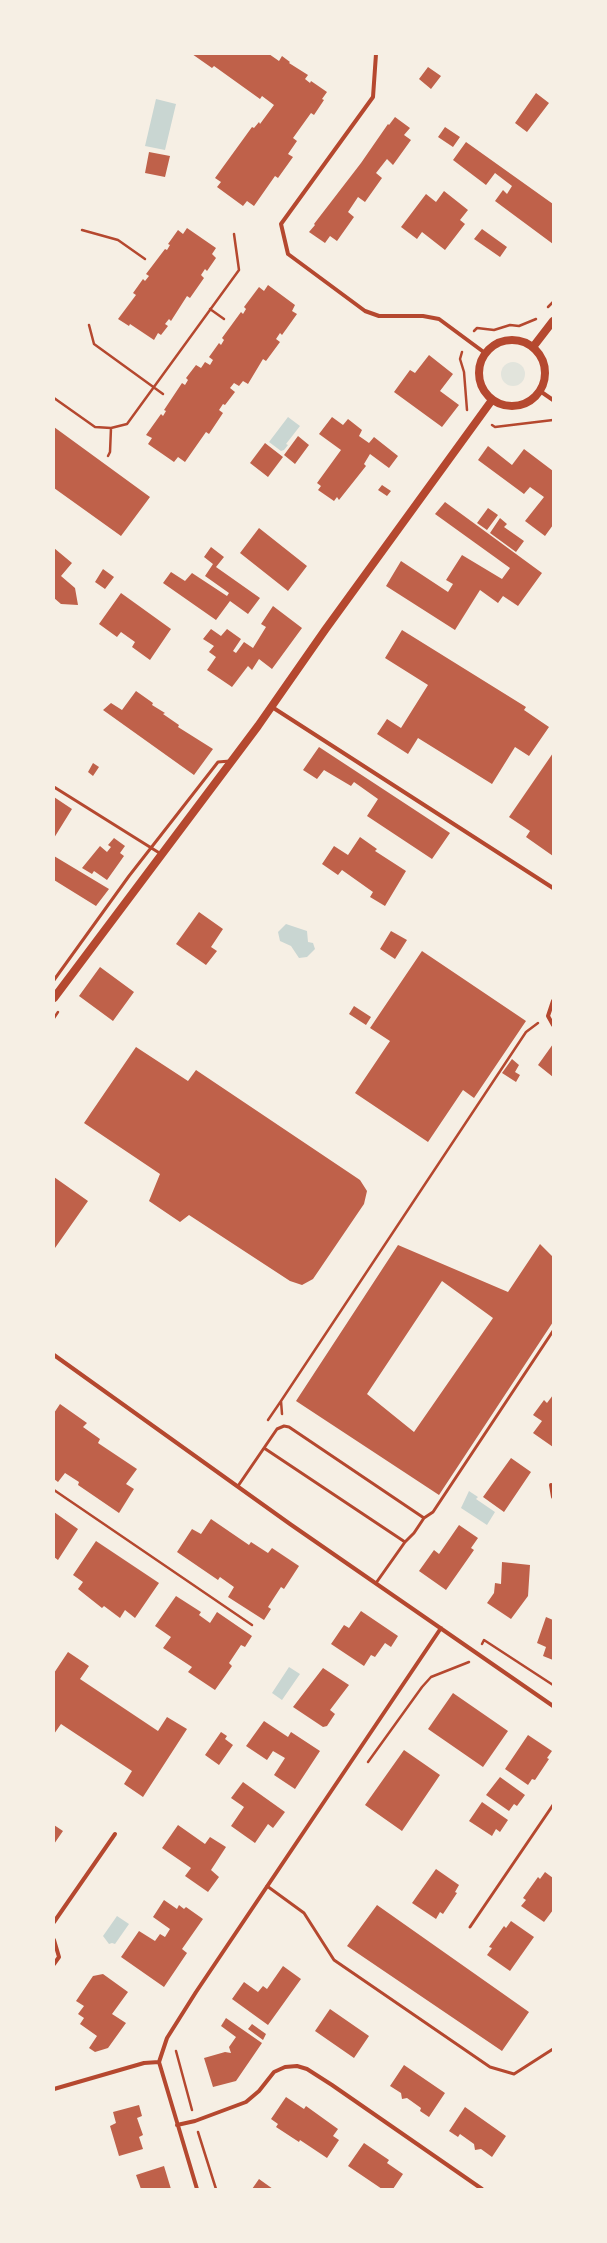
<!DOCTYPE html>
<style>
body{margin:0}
#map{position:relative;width:607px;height:2243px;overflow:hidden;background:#f6efe4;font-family:"Open Sans",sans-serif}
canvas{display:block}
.frame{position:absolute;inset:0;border:55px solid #f6efe4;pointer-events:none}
</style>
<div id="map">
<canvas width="607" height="2243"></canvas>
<div class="frame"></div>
</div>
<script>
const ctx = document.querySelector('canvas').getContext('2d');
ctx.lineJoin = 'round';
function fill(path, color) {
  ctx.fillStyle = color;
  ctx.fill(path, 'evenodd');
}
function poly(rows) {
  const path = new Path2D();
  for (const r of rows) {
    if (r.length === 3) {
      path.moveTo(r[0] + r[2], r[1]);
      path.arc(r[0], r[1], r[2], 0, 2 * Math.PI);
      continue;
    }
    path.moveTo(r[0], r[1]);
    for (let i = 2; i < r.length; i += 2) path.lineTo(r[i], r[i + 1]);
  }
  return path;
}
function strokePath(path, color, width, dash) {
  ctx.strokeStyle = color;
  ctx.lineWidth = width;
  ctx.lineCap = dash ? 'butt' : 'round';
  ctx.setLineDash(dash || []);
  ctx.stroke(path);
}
fill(poly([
 [513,374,12]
]), '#e2e4dc');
fill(poly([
 [156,99,176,104,165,150,145,146],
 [288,417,300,426,286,444,288,445,284,450,281,451,269,442],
 [286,924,307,931,308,942,313,943,315,949,307,957,299,958,291,946,280,941,278,932],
 [469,1491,478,1497,476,1499,495,1512,487,1525,461,1508],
 [289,1667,300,1674,282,1700,272,1693],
 [117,1916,129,1924,115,1944,112,1943,109,1944,103,1936]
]), '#c9d6d2');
fill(poly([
 [192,54,269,54,279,61,282,56,290,62,289,63,308,75,305,79,310,83,311,81,327,92,322,99,324,100,314,115,311,113,293,138,297,141,288,154,293,157,278,178,275,176,254,206,247,201,243,206,217,187,221,182,215,178,252,127,254,128,259,122,260,124,274,105,262,96,260,99,214,66,212,68],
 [428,67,441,76,431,89,419,79],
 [536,93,549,103,527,132,515,123],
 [395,117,410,128,404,135,411,140,393,165,387,159,376,173,382,178,365,202,358,197,348,212,354,217,337,241,330,236,325,243,309,232,315,225,314,224,361,163,388,124,389,125],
 [445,127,460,137,453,147,438,137],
 [466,142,553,204,553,244,495,201,503,190,507,194,512,186,495,173,486,185,453,160],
 [149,152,170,156,165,177,145,173],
 [444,191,468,210,460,220,465,224,445,250,422,232,417,239,401,227,426,194,436,202],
 [187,228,216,248,212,254,216,258,207,271,205,269,201,275,204,278,190,298,187,296,171,321,169,319,165,324,168,326,161,335,158,333,154,340,130,324,129,326,118,319,136,295,133,293,143,279,145,281,149,276,146,274,165,249,167,250,170,245,168,244,178,230,183,234],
 [482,229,507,247,500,257,474,239],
 [268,285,295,305,292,311,297,314,282,335,280,333,276,339,280,342,266,361,263,359,248,384,243,381,239,386,234,383,230,388,235,392,225,405,223,404,219,410,223,413,209,434,206,432,185,462,178,457,174,462,148,444,152,438,146,435,161,414,163,416,166,411,164,410,182,383,185,385,188,380,186,378,196,365,201,368,205,362,210,365,213,360,209,357,219,343,221,345,224,340,222,338,241,312,243,314,246,309,244,307,259,287,264,291],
 [429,355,453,374,440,391,459,405,442,427,394,392,410,370,415,373],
 [332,417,343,425,348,419,362,430,359,436,369,443,374,437,398,456,389,468,370,454,364,464,366,466,339,500,337,497,334,501,318,490,321,486,317,483,341,450,319,434],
 [54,427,150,497,121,536,54,488],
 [298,436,309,445,295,464,284,455],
 [265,443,283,457,268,477,250,463],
 [488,446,512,465,524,449,553,471,553,525,545,536,525,521,544,497,530,487,524,494,478,460],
 [382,485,391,491,387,496,378,490],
 [445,502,542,573,518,606,503,596,498,603,480,590,455,630,386,586,401,561,448,592,453,584,446,580,462,555,502,579,510,568,435,514],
 [488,508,498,515,487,530,477,523],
 [500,518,507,524,504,527,524,541,516,552,490,533],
 [259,528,307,566,288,591,240,553],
 [211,547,224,557,216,567,260,598,248,614,230,601,216,620,163,583,171,572,185,581,192,573,227,596,229,593,205,576,213,564,204,557],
 [54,548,72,563,61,576,75,588,78,605,61,604,54,598],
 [103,569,114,577,105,589,95,582],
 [121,593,171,629,150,660,132,647,135,642,121,632,117,637,99,624],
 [273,606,302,628,272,669,259,659,252,670,248,666,232,687,207,670,216,657,209,652,214,646,203,639,211,629,221,636,227,629,241,639,233,651,236,653,244,642,253,648,266,627,261,624],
 [402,630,526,707,524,710,549,727,529,756,515,747,492,784,418,738,408,754,377,734,387,719,401,728,428,685,385,658],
 [136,691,153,703,152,705,165,713,163,714,179,725,178,727,213,749,194,775,103,710,111,703,122,710],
 [319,747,450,833,432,859,367,816,378,799,354,782,351,786,324,770,317,779,303,770],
 [553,753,553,856,526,837,530,831,509,817],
 [93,763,99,767,93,776,88,772],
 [54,797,72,809,54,838],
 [360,837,377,849,375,851,406,871,385,906,370,897,373,892,342,870,338,875,322,864,334,846,348,855],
 [114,838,125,846,120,853,124,856,107,880,94,871,92,874,82,868,100,846,107,852,111,847,108,845],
 [54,856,109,889,96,906,54,880],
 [199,912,223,929,211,947,217,951,206,965,176,944],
 [391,931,407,940,395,959,380,949],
 [422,951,526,1021,474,1098,463,1090,428,1142,355,1093,390,1041,370,1028],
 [100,967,134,992,113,1021,79,996],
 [354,1006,371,1017,366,1025,349,1014],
 [553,1044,553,1077,538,1065],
 [136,1047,188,1081,196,1070,360,1180,367,1191,364,1204,313,1279,302,1285,290,1281,189,1215,180,1222,149,1201,160,1174,84,1123],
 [512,1059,519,1065,515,1072,520,1075,516,1082,502,1073],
 [54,1177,88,1201,55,1248,54,1247],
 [540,1244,553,1257,553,1322,439,1495,296,1401,398,1245,508,1292],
 [442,1281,493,1318,414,1432,367,1394],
 [553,1395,553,1447,533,1433,542,1421,533,1415,544,1400,547,1403],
 [60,1404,87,1423,83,1427,100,1439,98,1443,137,1469,126,1484,134,1489,119,1513,78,1485,79,1482,65,1473,58,1482,54,1479,54,1413],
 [511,1458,531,1472,504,1512,483,1497],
 [54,1512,78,1529,58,1560,54,1557],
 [211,1519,249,1545,251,1542,268,1553,272,1548,299,1566,284,1589,281,1587,268,1607,271,1609,264,1620,228,1597,234,1587,220,1577,218,1580,177,1552,192,1529,201,1534],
 [459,1525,478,1538,471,1548,474,1550,446,1590,419,1571,434,1550,439,1554],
 [96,1541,159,1583,135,1618,125,1610,120,1618,104,1606,102,1608,78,1589,83,1582,73,1575],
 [502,1562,530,1565,528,1596,511,1619,487,1603,494,1593,495,1583,501,1584],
 [176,1596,201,1612,199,1615,210,1623,217,1612,252,1636,245,1647,241,1645,229,1663,232,1666,215,1690,188,1672,192,1667,163,1648,171,1637,155,1626],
 [361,1611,398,1636,391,1647,385,1643,375,1657,371,1655,364,1666,331,1644,344,1625,349,1628],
 [546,1617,553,1620,553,1660,543,1656,546,1647,537,1643],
 [68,1652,89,1666,80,1679,158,1731,167,1717,187,1729,143,1797,124,1784,132,1771,61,1724,54,1734,54,1673],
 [323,1668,349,1685,330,1710,335,1714,327,1726,323,1727,293,1707],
 [453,1693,508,1731,483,1767,428,1729],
 [264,1721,288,1737,291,1732,320,1751,295,1789,274,1775,285,1758,273,1751,267,1760,246,1746],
 [221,1732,227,1736,225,1739,233,1745,219,1765,205,1755],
 [528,1735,552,1751,547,1758,549,1759,535,1780,532,1779,528,1785,505,1769],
 [404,1750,440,1775,402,1831,365,1805],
 [500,1777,525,1795,517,1806,514,1804,509,1811,486,1795],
 [243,1782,285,1812,273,1828,268,1824,255,1843,231,1826,244,1807,231,1798],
 [482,1802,508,1820,500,1832,496,1829,492,1836,469,1821],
 [54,1825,63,1831,54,1844],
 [178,1825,205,1844,210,1837,226,1847,211,1870,219,1877,208,1892,185,1876,191,1868,162,1848],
 [436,1869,459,1885,455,1892,457,1893,443,1914,440,1912,436,1919,412,1903],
 [545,1872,553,1878,553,1910,544,1922,521,1906,526,1900,523,1898,538,1877,540,1879],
 [164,1900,177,1909,179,1905,184,1909,186,1907,203,1919,182,1949,187,1953,164,1987,121,1957,139,1931,155,1941,160,1934,165,1937,170,1929,153,1917],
 [377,1905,529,2012,502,2051,347,1946],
 [511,1921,534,1937,510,1971,487,1955,492,1948,489,1947,504,1926,506,1928],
 [283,1966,301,1979,268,2025,232,1999,244,1982,258,1992,263,1986,267,1989],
 [103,1974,128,1992,112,2014,126,2023,108,2048,95,2052,89,2048,97,2036,80,2024,84,2018,78,2014,84,2006,76,2001,93,1976],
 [330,2009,369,2036,354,2058,315,2031],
 [226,2018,262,2043,236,2081,213,2087,204,2058,225,2052,231,2053,229,2047,236,2037,221,2026],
 [252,2024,266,2034,263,2040,248,2029],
 [404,2065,445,2093,429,2117,420,2111,421,2108,407,2098,402,2099,401,2093,390,2086],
 [286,2097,304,2109,306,2106,338,2129,333,2136,339,2140,327,2158,300,2140,299,2142,276,2127,278,2124,271,2119],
 [139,2105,142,2116,137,2118,143,2135,139,2137,143,2149,119,2156,110,2126,116,2123,113,2112],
 [465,2107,506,2136,492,2157,481,2149,475,2150,474,2144,460,2134,458,2137,449,2131],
 [364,2143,389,2160,387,2163,403,2174,393,2189,382,2189,348,2166],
 [164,2166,171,2189,141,2189,136,2175],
 [259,2179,273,2189,252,2189]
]), '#bf614a');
strokePath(poly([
 [82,230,118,240,145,259],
 [548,307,553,302],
 [210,309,224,319],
 [89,325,94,344,163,394],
 [474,331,477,328,494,330,510,325,519,326,536,319],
 [462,352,460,359,464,372,467,410],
 [54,398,95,427,111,428,127,424,239,270,234,234],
 [492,425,495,427,553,420],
 [108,456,110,452,111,428],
 [54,1018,58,1012],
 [282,1414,281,1401,526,1032,538,1023],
 [268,1420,281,1401],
 [54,1490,252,1625],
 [482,1644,484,1640,553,1685],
 [368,1762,422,1687,431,1677,469,1662],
 [176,2051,192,2110],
 [198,2132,216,2189]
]), '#b5482f', 2.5);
strokePath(poly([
 [54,787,161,854],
 [54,980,129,876,218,762,230,761],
 [264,1448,405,1542],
 [238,1486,277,1429,284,1426,289,1427,424,1518,414,1533,405,1542,376,1583],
 [424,1518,433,1512,553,1331],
 [267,1886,304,1913,334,1960,490,2067,514,2074,553,2049],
 [470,1927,553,1805]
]), '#b5482f', 3);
strokePath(poly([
 [376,54,373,97,281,224,288,254,365,311,379,316,423,316,439,319,485,353],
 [540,391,553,400],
 [272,707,553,888],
 [553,1001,548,1016,553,1025],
 [54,1355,290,1524,553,1706],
 [551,1485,553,1497],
 [54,1922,115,1834],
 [54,1940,59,1957,54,1964],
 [54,2089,144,2063,159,2062],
 [177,2125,195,2121,246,2102,259,2091,274,2072,285,2067,297,2066,307,2069,332,2085,482,2189],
 [197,2189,159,2062,167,2038,196,1992,441,1628]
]), '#b5482f', 4);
strokePath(poly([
 [512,373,33],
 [533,347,553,321],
 [54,998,258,726,325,630,492,400]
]), '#b5482f', 8);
</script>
